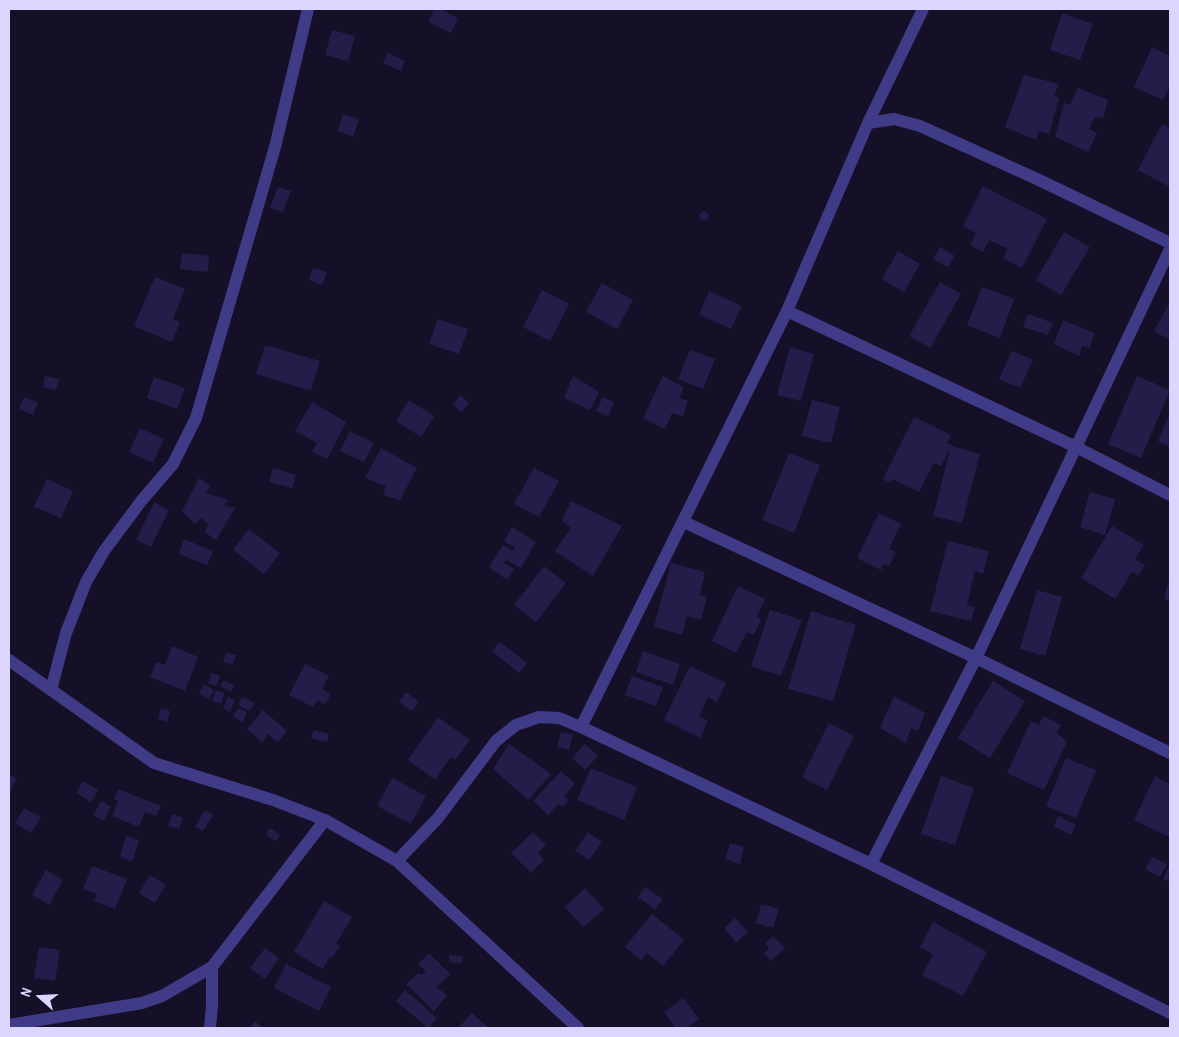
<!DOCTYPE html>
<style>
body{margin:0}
#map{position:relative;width:1179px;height:1037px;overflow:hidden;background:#151028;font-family:"Archivo Narrow",sans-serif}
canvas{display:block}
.frame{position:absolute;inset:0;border:10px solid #dcd6ff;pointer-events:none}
.north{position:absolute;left:15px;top:972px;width:50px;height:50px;-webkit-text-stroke:4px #151028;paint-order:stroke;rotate:289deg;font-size:14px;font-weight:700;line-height:20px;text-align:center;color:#dcd6ff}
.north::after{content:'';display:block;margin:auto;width:18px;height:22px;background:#dcd6ff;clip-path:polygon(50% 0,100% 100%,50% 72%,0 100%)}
</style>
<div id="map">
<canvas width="1179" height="1037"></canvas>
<div class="frame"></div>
<div class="north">N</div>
</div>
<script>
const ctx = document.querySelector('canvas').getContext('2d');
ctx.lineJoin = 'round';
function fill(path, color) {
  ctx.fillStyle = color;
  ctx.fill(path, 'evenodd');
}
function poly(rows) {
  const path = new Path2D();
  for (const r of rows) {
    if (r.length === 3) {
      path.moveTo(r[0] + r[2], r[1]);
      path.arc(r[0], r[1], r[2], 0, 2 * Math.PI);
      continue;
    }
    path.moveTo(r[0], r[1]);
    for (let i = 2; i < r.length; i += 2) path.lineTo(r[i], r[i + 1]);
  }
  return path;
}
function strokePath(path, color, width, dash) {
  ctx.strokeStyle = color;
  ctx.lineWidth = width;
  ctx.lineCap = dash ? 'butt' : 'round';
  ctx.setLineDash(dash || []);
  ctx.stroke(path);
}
fill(poly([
 [434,9,440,9,458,18,451,33,428,22],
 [1062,13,1093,24,1080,60,1050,50],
 [332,30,355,36,348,61,325,55],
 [1152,47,1170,56,1170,77,1168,82,1170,83,1170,85,1163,100,1134,87],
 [388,53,405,61,401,71,383,63],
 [1024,75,1059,84,1054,96,1059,98,1049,134,1039,131,1036,140,1005,127],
 [1078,88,1108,100,1103,118,1095,117,1089,129,1097,133,1088,152,1055,137,1064,103,1070,105],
 [343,114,359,119,353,137,338,131],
 [1162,124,1170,128,1170,187,1138,170],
 [983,186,1047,219,1022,268,1003,258,1008,249,989,240,983,252,970,245,976,233,963,226],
 [278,187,291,191,283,212,270,208],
 [704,216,5],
 [1064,232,1090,247,1061,295,1036,280],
 [940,247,955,256,948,267,933,259],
 [898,251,920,264,904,292,882,279],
 [182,253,209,256,208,272,180,269],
 [313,268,327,272,322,285,309,280],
 [155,277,185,289,173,319,180,322,172,342,134,326],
 [940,282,961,294,930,348,909,336],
 [602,283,633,300,617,329,586,312],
 [982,287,1014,299,1000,338,967,325],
 [542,290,569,304,550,341,523,327],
 [709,291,742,306,731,329,699,314],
 [1170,302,1170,340,1154,331],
 [1028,314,1053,323,1048,335,1023,327],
 [438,319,468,329,459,354,429,344],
 [1063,320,1094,333,1090,348,1082,346,1079,356,1054,344],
 [265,345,320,361,311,391,256,374],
 [790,347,814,354,801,401,777,395],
 [690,350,715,359,703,389,678,379],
 [1012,351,1033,360,1020,388,999,379],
 [45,376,59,379,56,390,43,387],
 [573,376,599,392,590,410,564,398],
 [663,376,683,387,680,398,688,401,683,416,672,413,665,429,643,418],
 [1137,376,1170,390,1141,458,1108,444],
 [154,377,185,388,177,409,147,398],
 [460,395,469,403,461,412,453,405],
 [24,397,38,403,33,415,19,409],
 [603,397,614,402,608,416,596,411],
 [409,400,434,416,421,437,396,421],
 [812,400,840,407,831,443,802,436],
 [312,402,346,422,327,459,312,452,317,443,295,431],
 [1170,413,1170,447,1158,441],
 [914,417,951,435,947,443,952,445,941,466,934,463,919,492,893,479,890,483,883,479],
 [140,428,164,439,153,463,129,452],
 [350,431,374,443,364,462,340,451],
 [951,446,980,454,962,523,933,516],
 [381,448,417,468,400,500,383,495,386,486,365,478],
 [789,453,820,465,794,533,762,520],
 [273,468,296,475,292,488,269,482],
 [534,468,559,481,539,517,514,504],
 [199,478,211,486,206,493,229,500,224,505,235,508,216,540,205,532,208,524,201,518,195,524,182,511],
 [47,479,73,491,61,518,34,507],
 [1090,492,1115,499,1105,535,1080,527],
 [571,501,622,526,593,576,555,551,571,528,562,521],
 [154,502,169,510,151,547,136,540],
 [879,513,901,524,889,549,896,552,889,566,884,564,881,570,857,558],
 [1112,526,1144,545,1135,559,1145,565,1138,576,1132,572,1115,599,1081,578],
 [512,527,536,542,521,568,507,560,510,555,504,563,514,569,507,580,489,567,503,545,513,551,515,548,504,541],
 [249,529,280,553,264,574,233,550],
 [184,539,213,551,207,565,179,554],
 [948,541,989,551,983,574,975,571,967,605,975,607,971,621,930,611],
 [671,563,705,572,700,595,707,597,701,620,687,616,682,635,654,627],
 [544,566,566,583,536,622,514,605],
 [1170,576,1170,601,1164,599],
 [738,586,765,599,757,616,761,620,754,635,747,632,736,653,712,641],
 [1037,590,1062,597,1045,656,1020,649],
 [770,610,802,620,781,676,751,666],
 [811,611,856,625,833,701,788,689],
 [500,642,527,663,519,673,492,651],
 [172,646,198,657,185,691,150,677,156,662,165,665],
 [643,651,680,664,673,685,636,672],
 [226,653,236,655,233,665,223,662],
 [305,664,329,676,322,689,331,694,325,704,317,700,313,707,289,695],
 [690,666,726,683,717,702,708,697,699,716,708,721,700,738,664,720],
 [211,673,220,676,217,686,208,684],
 [632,676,663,687,656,706,625,695],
 [224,680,234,685,231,692,220,686],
 [993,681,1025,701,990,758,958,738],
 [204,685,214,690,209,699,199,694],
 [216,690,224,693,221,704,212,701],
 [406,692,419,702,412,711,399,702],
 [894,696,925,713,918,731,911,728,906,743,880,728],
 [228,697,235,700,230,712,223,708],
 [242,697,255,703,250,711,238,705],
 [161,708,170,711,167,722,158,719],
 [238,708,247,712,243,722,233,717],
 [263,710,287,731,278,742,268,734,262,742,247,729],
 [1043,716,1061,725,1057,733,1067,742,1044,790,1007,773,1031,721,1039,725],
 [438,717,470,740,455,760,451,757,435,780,408,760],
 [829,723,854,736,827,790,802,777],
 [314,730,329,734,327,742,311,738],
 [561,732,573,735,569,750,557,747],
 [509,744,551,774,528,800,493,769],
 [585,744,598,756,585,770,572,758],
 [1066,758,1096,770,1076,818,1046,806],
 [591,768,637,787,624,820,577,800],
 [561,771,575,784,564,796,569,800,563,807,558,804,548,815,533,801],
 [9,775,17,778,9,795],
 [941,776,974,788,955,845,921,834],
 [1155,776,1170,784,1170,837,1134,820],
 [392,778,426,796,411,824,377,806],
 [83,781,98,790,91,802,76,793],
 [118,789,161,806,156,816,145,812,139,827,112,816,118,801,114,799],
 [101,801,111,807,103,821,93,815],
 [24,808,41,817,31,833,15,823],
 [205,810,213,815,203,831,195,827],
 [172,814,183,818,179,829,168,826],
 [1058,816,1076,825,1071,835,1054,826],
 [270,828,280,835,276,841,266,835],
 [533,832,546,845,538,853,544,860,531,873,511,853],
 [588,832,602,842,589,860,575,851],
 [126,836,139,840,132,862,120,856],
 [730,843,744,847,740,864,725,859],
 [1152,857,1167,864,1160,877,1145,869],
 [1170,864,1170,882,1163,879],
 [92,866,127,879,115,909,94,901,97,894,83,889],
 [46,870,63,880,49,905,32,895],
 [150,875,166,885,155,903,139,893],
 [645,887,663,899,655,910,638,897],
 [585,888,604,909,583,927,565,907],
 [324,901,352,917,336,944,340,946,332,958,330,957,323,969,294,952],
 [761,904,779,909,773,928,756,923],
 [652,914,684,940,663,966,647,953,641,960,625,947],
 [735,918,748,932,736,943,724,928],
 [933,922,987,952,963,996,922,975,933,955,920,947],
 [773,936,785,948,771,961,764,954,769,948,765,944],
 [39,947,60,950,55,981,34,978],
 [265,948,279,958,265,979,250,968],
 [429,953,450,974,437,987,447,996,434,1011,406,984,418,973,422,975,426,971,418,964],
 [450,955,463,956,462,963,449,962],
 [286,964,331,987,319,1011,274,988],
 [405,990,437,1018,428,1028,396,1001],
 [683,998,699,1019,687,1028,676,1028,664,1012],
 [472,1013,489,1028,458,1028],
 [255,1021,263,1028,249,1028]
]), '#261c49');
strokePath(poly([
 [868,123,894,119,920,126,1037,179,1170,243],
 [787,311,1076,447,1170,495],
 [684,522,976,658,1170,753],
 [9,660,154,763,273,800,325,820,397,861,578,1028],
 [51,690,66,633,86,582,104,551,142,500,173,464,196,418,275,147,308,9],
 [581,727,871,864,1170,1013],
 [397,861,438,818,496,741,516,725,539,717,559,718,581,727,787,311,868,123,923,9],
 [871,864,976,658,1170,249],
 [9,1025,142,1003,162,996,212,967],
 [210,1028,212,1006,212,967,325,820]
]), '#403b87', 12);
</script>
